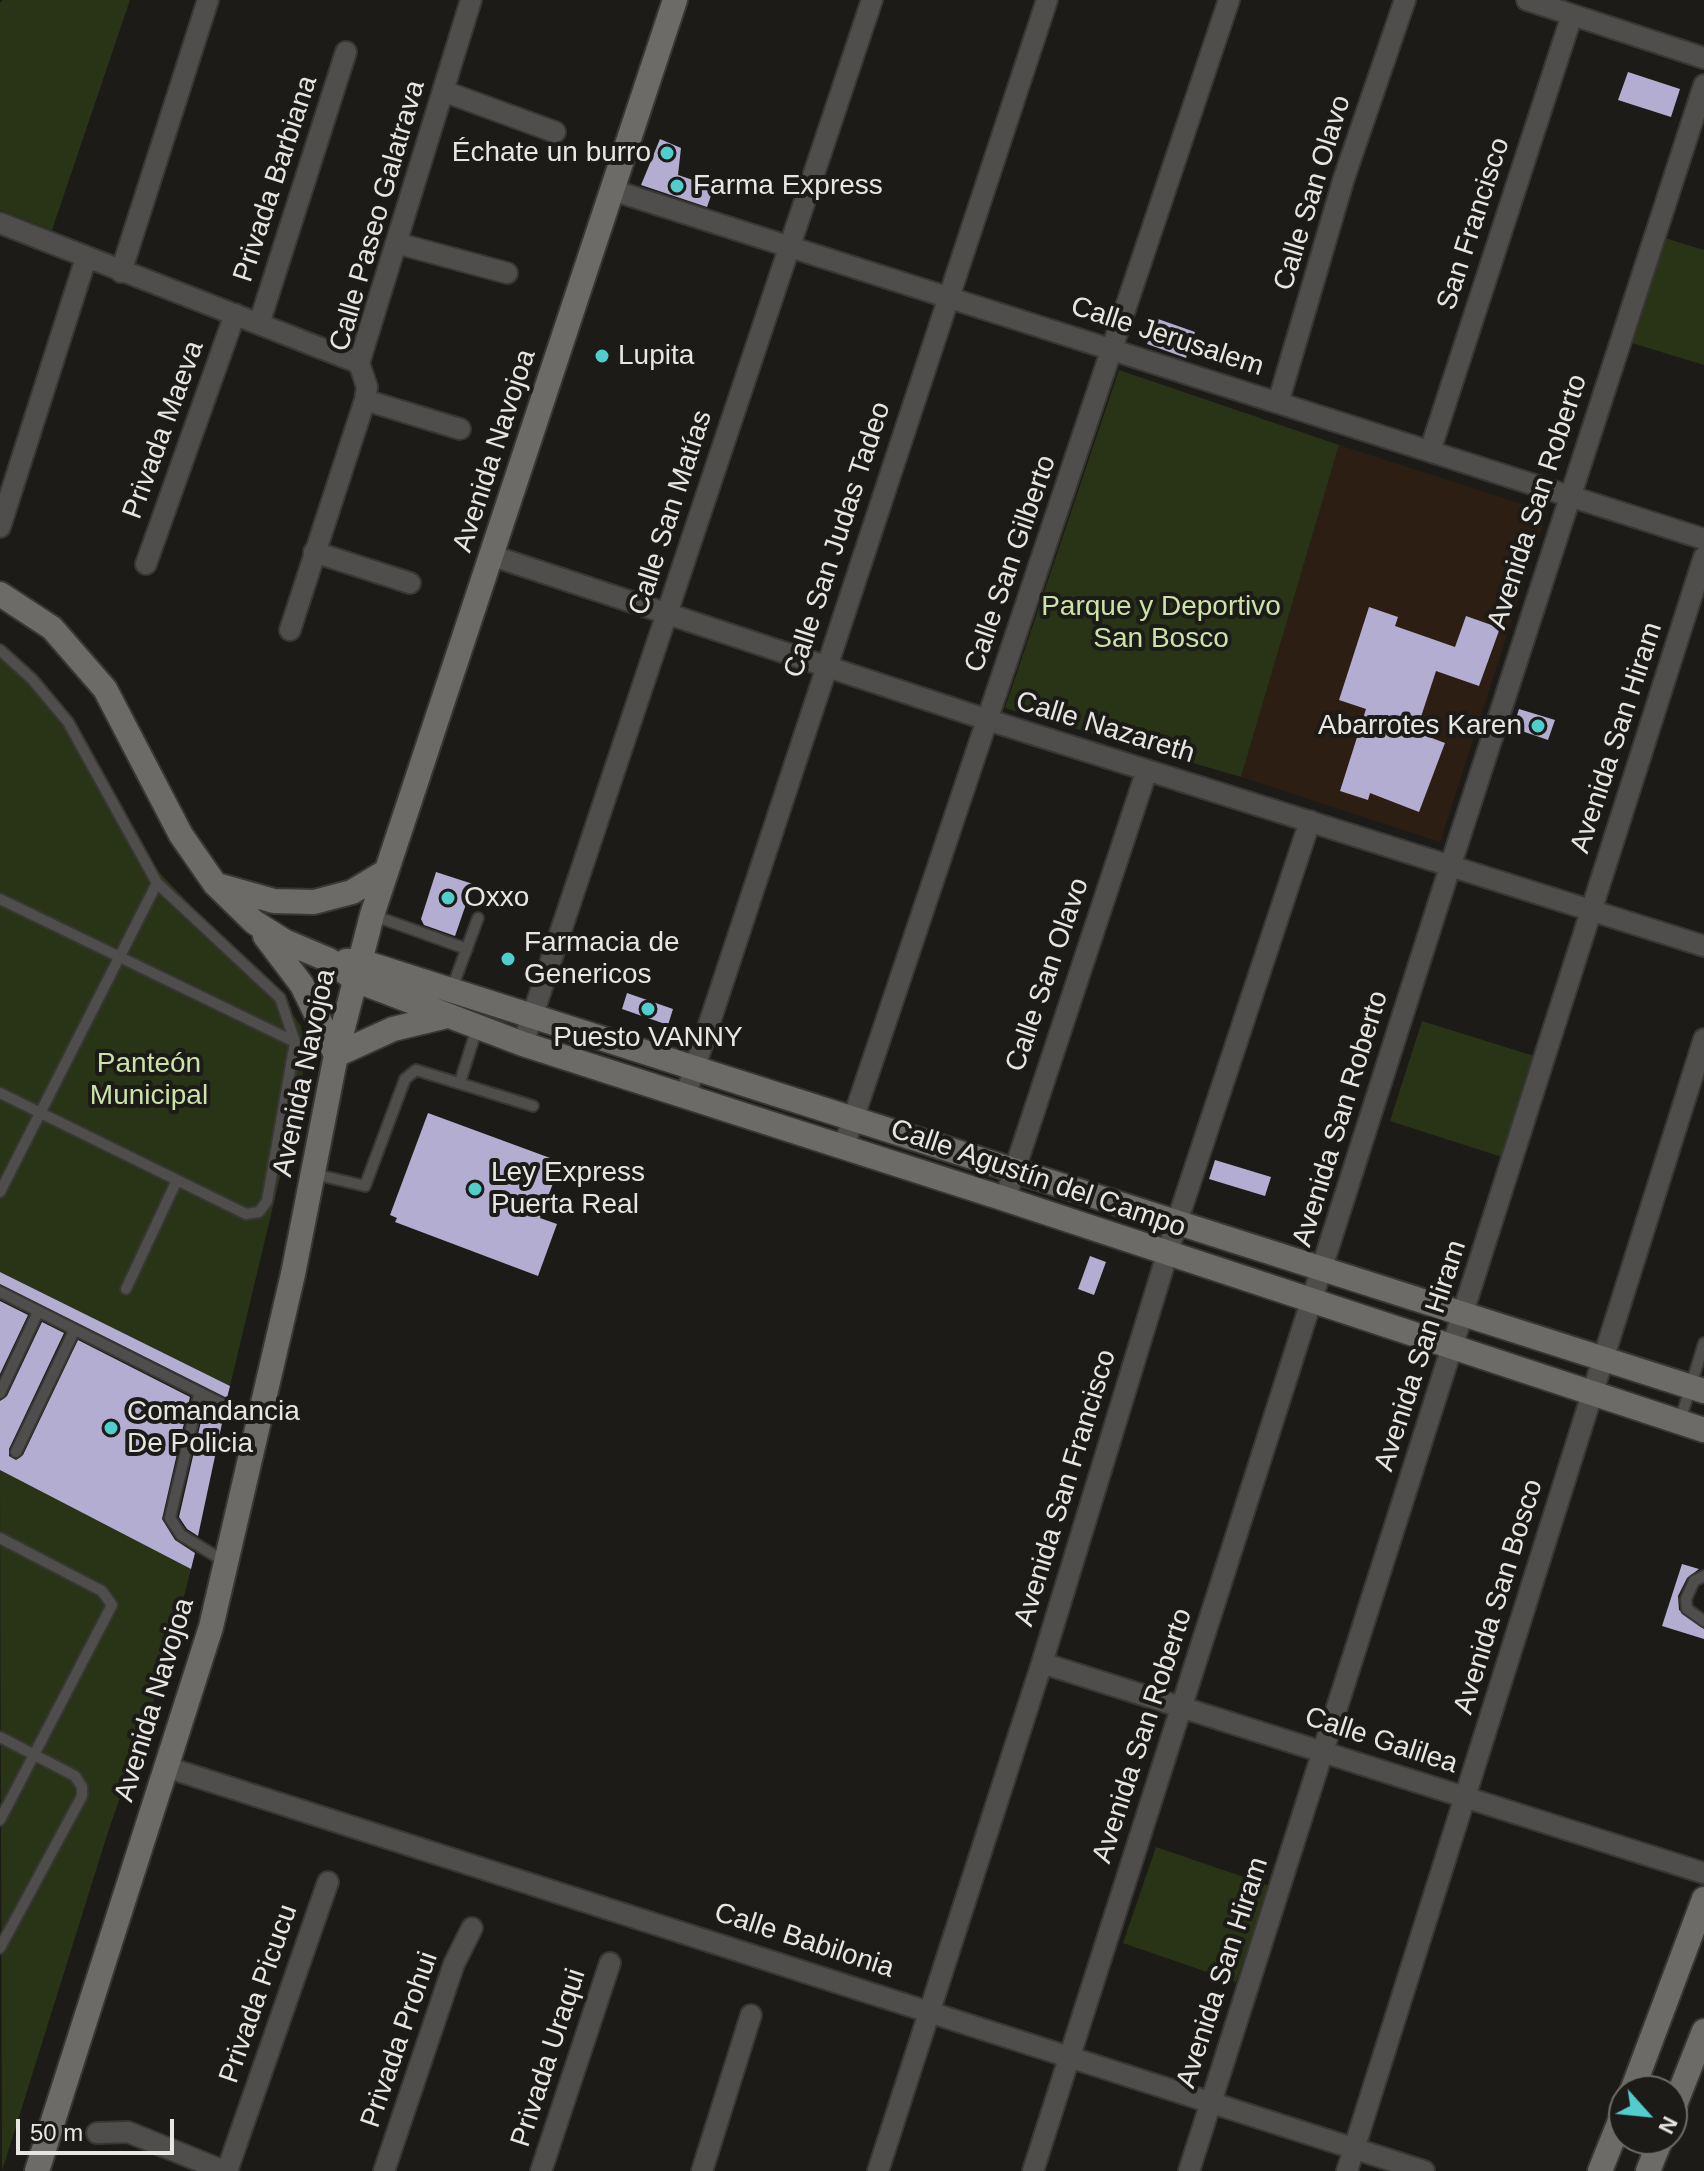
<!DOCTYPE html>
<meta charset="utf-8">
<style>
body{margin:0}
#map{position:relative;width:1704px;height:2171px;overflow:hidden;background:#1c1b17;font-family:Helvetica,sans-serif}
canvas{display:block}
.north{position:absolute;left:1608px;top:2075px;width:80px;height:80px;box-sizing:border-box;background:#1c1b17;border:2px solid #6d6c69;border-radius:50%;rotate:117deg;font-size:22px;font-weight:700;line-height:32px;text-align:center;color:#e7e6e3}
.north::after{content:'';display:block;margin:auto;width:28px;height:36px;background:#52cdce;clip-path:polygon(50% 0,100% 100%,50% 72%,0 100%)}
.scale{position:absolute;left:16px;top:2119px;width:158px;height:36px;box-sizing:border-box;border:4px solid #e7e6e3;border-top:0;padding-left:10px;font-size:24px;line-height:28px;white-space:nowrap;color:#e7e6e3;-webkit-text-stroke:6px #1c1b17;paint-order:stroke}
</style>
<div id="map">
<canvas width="1704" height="2171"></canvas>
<div class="north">N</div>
<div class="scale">50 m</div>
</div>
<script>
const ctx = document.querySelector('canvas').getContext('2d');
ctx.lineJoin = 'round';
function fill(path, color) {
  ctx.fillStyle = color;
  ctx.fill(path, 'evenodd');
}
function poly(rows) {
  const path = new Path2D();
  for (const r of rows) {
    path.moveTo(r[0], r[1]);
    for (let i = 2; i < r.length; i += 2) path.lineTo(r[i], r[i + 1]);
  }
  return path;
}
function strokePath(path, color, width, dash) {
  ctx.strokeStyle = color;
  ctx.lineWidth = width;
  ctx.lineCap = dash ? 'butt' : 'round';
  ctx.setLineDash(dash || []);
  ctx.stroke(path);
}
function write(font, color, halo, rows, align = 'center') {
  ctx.font = font + ' Helvetica,sans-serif';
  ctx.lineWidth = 8;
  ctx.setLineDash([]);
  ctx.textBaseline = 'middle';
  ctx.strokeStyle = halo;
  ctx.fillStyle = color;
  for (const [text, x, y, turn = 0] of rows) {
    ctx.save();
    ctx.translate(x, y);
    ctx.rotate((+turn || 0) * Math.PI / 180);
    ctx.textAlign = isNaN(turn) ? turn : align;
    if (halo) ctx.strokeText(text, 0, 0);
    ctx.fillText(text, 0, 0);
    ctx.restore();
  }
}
fill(poly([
 [1339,445,1547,512,1440,842,1241,777]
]), '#2d1e14');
fill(poly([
 [3,0,130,0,52,230,0,210,0,3],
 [1665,238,1704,250,1704,365,1632,343],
 [1119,370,1339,445,1241,777,1005,708],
 [0,648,47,686,159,872,286,1005,301,1026,306,1053,298,1102,230,1386,0,1272],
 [1422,1021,1534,1056,1502,1157,1390,1121],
 [0,1470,191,1569,167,1663,108,1832,2,2171],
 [1156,1847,1270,1886,1236,1982,1123,1943]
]), '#293417');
fill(poly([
 [1628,72,1680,89,1671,117,1618,100],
 [660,139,681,148,678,175,714,187,707,207,641,185],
 [1158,319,1195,332,1186,358,1147,344],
 [1369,607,1398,617,1395,626,1455,647,1466,616,1500,628,1479,686,1436,671,1416,732,1445,743,1419,812,1370,793,1368,800,1340,791,1366,709,1339,700],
 [1519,709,1555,720,1548,740,1513,728],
 [436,872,473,884,455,936,424,925,421,919],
 [627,993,673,1009,668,1025,622,1009],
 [428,1113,561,1162,540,1218,557,1224,538,1276,395,1222,397,1218,390,1215],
 [1215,1160,1271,1177,1265,1196,1209,1179],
 [1090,1256,1106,1262,1094,1295,1078,1289],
 [0,1272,230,1386,227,1398,0,1284],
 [0,1301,28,1315,0,1374],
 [42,1322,64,1333,9,1449,9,1456,16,1460,23,1455,78,1340,190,1397,162,1519,175,1540,195,1553,191,1569,0,1470,0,1401,7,1396],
 [205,1404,224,1414,198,1536,187,1529,179,1517],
 [1682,1564,1699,1569,1687,1578,1678,1596,1679,1610,1704,1629,1704,1639,1662,1626]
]), '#b3aed1');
const lane = poly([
 [0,650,32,679,68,722,157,883,280,998,295,1042,267,1201,259,1212,246,1214,0,1093],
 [0,899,295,1042],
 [372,915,467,949],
 [451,991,478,918],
 [460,1082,477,1028],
 [314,1174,365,1186,405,1079,416,1070,533,1106],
 [0,1192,157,883],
 [126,1289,177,1180],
 [0,1292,258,1422],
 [0,1393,38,1312],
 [199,1395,170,1518,181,1535,224,1561],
 [1680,1421,1704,1343],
 [16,1452,74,1331],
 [0,1538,102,1591,112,1605,0,1820],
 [1704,1576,1694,1581,1686,1599,1687,1609,1704,1621],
 [0,1737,75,1776,82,1787,82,1796,0,1948]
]);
const street = poly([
 [1527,0,1704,58],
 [443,91,555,132],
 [612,190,1704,539],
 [0,223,359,363],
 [396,243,507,273],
 [121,272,208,0],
 [259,324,346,52],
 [365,400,460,429],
 [1278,403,1344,178,1405,0],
 [1430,451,1572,15],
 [0,527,86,258],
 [314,552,410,583],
 [493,556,988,720,1704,946],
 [146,564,235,314],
 [290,630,365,400,367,387,359,363,471,0],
 [523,1044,872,0],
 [685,1097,1047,0],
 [844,1146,1229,0],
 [1005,1199,1147,770],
 [1042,1663,1704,1873],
 [166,1767,1424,2171],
 [97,2133,128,2132,224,2171],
 [227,2171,328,1882],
 [384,2171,454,1964,472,1928],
 [541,2171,610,1963],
 [702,2171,751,2015],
 [878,2171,1042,1663,1177,1222,1310,821],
 [1033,2171,1451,864,1704,85],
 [1189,2171,1704,557],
 [1347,2171,1704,1039]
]);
const secondary = poly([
 [0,594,52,628,105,689,181,835,215,884,254,922,284,941,329,960,355,980,523,1044,1005,1199,1704,1430],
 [217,885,274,901,314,902,352,892,385,872],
 [265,936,302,985,336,1055,393,1029,443,1017],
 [346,961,360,961,1704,1391],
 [1632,2091,1704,1899],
 [1672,2112,1704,2031],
 [37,2171,211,1627,293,1274,336,1055,372,915,675,0],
 [1600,2171,1624,2111],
 [1648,2171,1661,2139]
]);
strokePath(lane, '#383734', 14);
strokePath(street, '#383734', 24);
strokePath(secondary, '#383734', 28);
strokePath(lane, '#4f4e4c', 10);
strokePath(street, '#4f4e4c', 20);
strokePath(secondary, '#6c6b68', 24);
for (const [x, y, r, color] of [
 [667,153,8,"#52cdce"],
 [677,186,8,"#52cdce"],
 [602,356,8,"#52cdce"],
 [1538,726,8,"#52cdce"],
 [448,898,8,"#52cdce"],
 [508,959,8,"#52cdce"],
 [648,1009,8,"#52cdce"],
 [475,1189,8,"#52cdce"],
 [111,1428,8,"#52cdce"]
]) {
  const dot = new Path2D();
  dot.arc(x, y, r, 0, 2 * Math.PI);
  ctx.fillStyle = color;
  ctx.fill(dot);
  strokePath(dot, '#1c1b17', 3);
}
write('28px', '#e7e6e3', '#1c1b17', [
 ["Échate un burro",651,153,"right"],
 ["Farma Express",693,186],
 ["Lupita",618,356],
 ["Abarrotes Karen",1522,726,"right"],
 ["Oxxo",464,898],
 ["Farmacia de",524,943],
 ["Genericos",524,975],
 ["Puesto VANNY",648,1038,"center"],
 ["Ley Express",491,1173],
 ["Puerta Real",491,1205],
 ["Comandancia",127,1412],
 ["De Policia",127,1444]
], 'left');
write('28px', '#e7e6e3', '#1c1b17', [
 ["Privada Barbiana",276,179,-72],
 ["Calle San Olavo",1313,193,-73],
 ["Calle Paseo Galatrava",378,216,-74],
 ["San Francisco",1474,224,-72],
 ["Calle Jerusalem",1167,337,18],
 ["Privada Maeva",164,430,-70],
 ["Avenida Navojoa",495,451,-72],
 ["Avenida San Roberto",1538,502,-72],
 ["Calle San Matías",671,513,-72],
 ["Calle San Judas Tadeo",838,540,-72],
 ["Calle San Gilberto",1011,564,-71],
 ["Calle Nazareth",1105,728,17],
 ["Avenida San Hiram",1617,738,-72],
 ["Calle San Olavo",1048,975,-71],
 ["Avenida Navojoa",305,1073,-78],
 ["Avenida San Roberto",1341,1119,-73],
 ["Calle Agustín del Campo",1038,1179,19],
 ["Avenida San Hiram",1421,1356,-72],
 ["Avenida San Francisco",1066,1488,-73],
 ["Avenida San Bosco",1499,1597,-73],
 ["Avenida Navojoa",155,1700,-73],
 ["Avenida San Roberto",1143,1736,-72],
 ["Calle Galilea",1381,1741,18],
 ["Calle Babilonia",804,1941,18],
 ["Avenida San Hiram",1223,1973,-72],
 ["Privada Picucu",259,1994,-71],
 ["Privada Prohui",400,2040,-71],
 ["Privada Uraqui",549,2058,-72]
]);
write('28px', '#cbe2a8', '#1c1b17', [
 ["Parque y Deportivo",1161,607],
 ["San Bosco",1161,639],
 ["Panteón",149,1064],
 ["Municipal",149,1096]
]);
</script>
